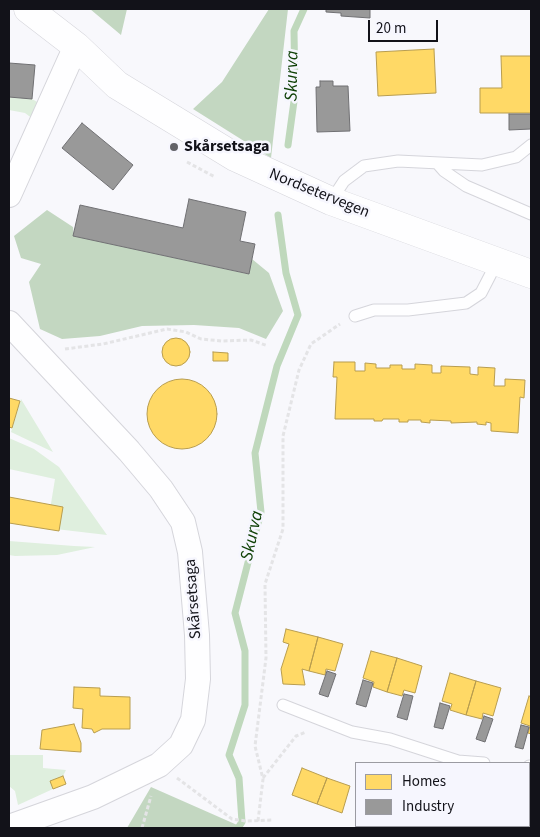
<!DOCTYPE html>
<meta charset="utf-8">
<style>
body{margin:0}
#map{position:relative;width:540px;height:837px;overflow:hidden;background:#f8f8fc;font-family:"Source Sans 3",sans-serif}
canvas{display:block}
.frame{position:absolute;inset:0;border:10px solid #121219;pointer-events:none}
.legend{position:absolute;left:355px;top:762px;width:175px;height:65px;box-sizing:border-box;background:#f6f6fe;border:1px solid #9b9ba2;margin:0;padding:6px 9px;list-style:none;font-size:15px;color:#121219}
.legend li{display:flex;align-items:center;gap:10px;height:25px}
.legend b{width:25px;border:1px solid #9b9ba2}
.scale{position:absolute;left:368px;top:20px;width:70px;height:22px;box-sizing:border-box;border:2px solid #121219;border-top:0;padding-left:6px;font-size:15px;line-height:18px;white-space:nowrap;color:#121219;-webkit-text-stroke:4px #f6f6fe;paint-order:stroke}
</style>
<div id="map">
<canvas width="540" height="837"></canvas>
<div class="frame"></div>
<ul class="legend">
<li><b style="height:14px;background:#ffd966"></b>Homes</li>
<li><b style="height:14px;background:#999"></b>Industry</li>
</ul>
<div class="scale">20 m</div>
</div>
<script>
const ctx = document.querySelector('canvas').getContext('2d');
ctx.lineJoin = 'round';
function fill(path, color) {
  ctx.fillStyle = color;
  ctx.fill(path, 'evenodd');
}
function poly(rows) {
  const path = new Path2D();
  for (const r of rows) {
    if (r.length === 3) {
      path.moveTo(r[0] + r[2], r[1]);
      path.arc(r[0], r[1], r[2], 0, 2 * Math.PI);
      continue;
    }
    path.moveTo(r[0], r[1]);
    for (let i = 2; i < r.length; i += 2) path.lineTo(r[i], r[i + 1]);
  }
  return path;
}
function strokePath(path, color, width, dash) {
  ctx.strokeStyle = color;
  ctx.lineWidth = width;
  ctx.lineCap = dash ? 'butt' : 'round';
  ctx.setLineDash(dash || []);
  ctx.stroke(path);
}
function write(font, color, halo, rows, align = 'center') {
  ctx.font = font + ' "Source Sans 3",sans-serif';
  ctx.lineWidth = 5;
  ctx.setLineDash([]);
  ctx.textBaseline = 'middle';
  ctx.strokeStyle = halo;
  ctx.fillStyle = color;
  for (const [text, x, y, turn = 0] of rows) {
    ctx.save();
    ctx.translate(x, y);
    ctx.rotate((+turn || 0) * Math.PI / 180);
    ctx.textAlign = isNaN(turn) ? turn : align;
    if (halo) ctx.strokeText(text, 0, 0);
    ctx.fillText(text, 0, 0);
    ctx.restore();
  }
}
fill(poly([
 [9,96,32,99,39,103,33,119,25,113,9,110],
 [21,399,53,452,11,432],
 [9,438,34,449,59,467,107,535,47,528,55,479,9,469],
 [9,541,74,546,95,547,57,555,15,556,9,555],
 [9,755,43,755,43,768,66,770,63,776,51,781,53,789,18,805,15,791,9,786]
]), '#dfefde');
fill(poly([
 [90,9,127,9,121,35],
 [269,9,288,9,271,158,193,109,222,82],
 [47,210,73,227,74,236,248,274,252,259,269,273,283,311,266,339,239,328,194,325,142,326,100,336,62,339,40,329,29,282,41,264,21,258,14,236],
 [151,787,244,828,127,828]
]), '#c3d7c1');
const homes = poly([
 [434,49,436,93,378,96,376,52,434,49],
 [501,56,531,56,531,113,480,113,480,88,502,88,501,56],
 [176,352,14],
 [213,352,228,353,228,361,213,361,213,352],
 [334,362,355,362,355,371,365,371,365,363,376,364,376,368,390,368,390,365,402,365,402,369,415,369,415,364,432,365,432,373,441,373,441,366,470,367,470,374,478,375,478,367,495,368,494,386,505,386,505,379,525,380,524,398,520,397,518,433,491,431,491,423,486,422,486,425,477,424,477,422,451,423,451,421,430,420,430,423,421,422,421,420,408,420,408,422,399,422,399,419,383,419,382,421,374,421,374,419,335,419,337,377,333,377,334,362],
 [182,414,35],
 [9,398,20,401,12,428,9,427,9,398],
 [9,497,63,507,59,531,9,523,9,497],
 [286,629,318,637,309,671,302,669,305,685,283,684,281,669,289,644,283,642,286,629],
 [318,637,343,644,335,671,326,669,325,675,309,671,318,637],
 [371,651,397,658,387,692,373,687,374,682,363,678,371,651],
 [397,658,422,666,415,693,404,690,402,696,387,692,397,658],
 [450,673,476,681,466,715,450,710,452,704,442,701,450,673],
 [476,681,501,688,493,716,483,713,482,719,466,715,476,681],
 [74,687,100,688,100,696,130,697,130,729,102,729,94,733,92,729,82,728,83,709,73,708,74,687],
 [529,696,531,697,531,734,528,733,530,726,521,723,529,696],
 [74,724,81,743,81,752,40,749,42,730,74,724],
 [302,768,327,778,317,804,292,795,302,768],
 [63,776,66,784,53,789,50,781,63,776],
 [327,778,350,786,342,813,317,804,327,778],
 [397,826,424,826,424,828,396,828,397,826],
 [465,826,518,826,519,828,463,828,465,826]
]);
fill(homes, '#ffd966');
strokePath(homes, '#b89d4f', 1);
const industry = poly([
 [326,9,370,9,370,18,341,16,341,13,326,12,326,9],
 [9,63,35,65,32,99,9,97,9,63],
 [320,81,333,81,333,86,348,86,350,131,317,132,316,87,320,87,320,81],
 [509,114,531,114,531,129,509,130,509,114],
 [82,123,133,165,113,190,62,148,82,123],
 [189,199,246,212,240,241,255,244,249,274,73,236,80,205,183,228,189,199],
 [327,671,336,674,328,697,319,694,327,671],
 [363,680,373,683,366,707,356,704,363,680],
 [404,694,413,696,407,720,397,717,404,694],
 [440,703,450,706,443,729,434,727,440,703],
 [484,716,493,719,485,742,476,739,484,716],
 [521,725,529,727,523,749,515,747,521,725]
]);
fill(industry, '#999');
strokePath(industry, '#707073', 1);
strokePath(poly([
 [288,145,295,94,294,31,304,9],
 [238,828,242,822,239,778,229,755,245,705,245,651,235,613,261,512,255,453,277,366,298,315,286,273,278,215]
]), '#bfd8bc', 7);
const service = poly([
 [437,163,444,171,466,186,531,214],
 [331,201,344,181,364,166,398,161,482,165,516,157,531,145],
 [355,316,374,310,408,310,466,303,481,293,497,262],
 [283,705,352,732,390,739,458,761,458,763],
 [458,761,484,763],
 [529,766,531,766],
 [450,828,450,826]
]);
const minor = poly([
 [9,195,76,46],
 [9,323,129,451,161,489,183,522,190,552,197,635,198,679,193,720,181,745,159,765,93,797,9,827]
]);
const secondary = poly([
 [28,9,76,46,117,85,235,157,331,201,531,274]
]);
strokePath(service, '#d5d5db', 13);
strokePath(minor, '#d5d5db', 26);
strokePath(secondary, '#d5d5db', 29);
strokePath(poly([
 [187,162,215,177],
 [65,349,103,344,167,329,186,332,201,339,222,341,251,340,268,346],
 [177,778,232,819,246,821,273,820],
 [263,778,296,736,306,732],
 [258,821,263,779,255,746,266,658,265,584,283,529,283,436,299,370,311,344,340,324],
 [142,828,151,796]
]), '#e4e4e6', 3, [4, 2.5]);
strokePath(service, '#fefeff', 11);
strokePath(minor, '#fefeff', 24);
strokePath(secondary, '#fefeff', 28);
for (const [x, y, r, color] of [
 [174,147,5,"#626268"]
]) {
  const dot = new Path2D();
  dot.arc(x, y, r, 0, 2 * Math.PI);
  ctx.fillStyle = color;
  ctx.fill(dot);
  strokePath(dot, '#f6f6fe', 2);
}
write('bold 16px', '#121219', '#f6f6fe', [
 ["Skårsetsaga",184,147]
], 'left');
write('16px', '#121219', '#f6f6fe', [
 ["Nordsetervegen",319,194,22],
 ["Skårsetsaga",194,599,-94]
]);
write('italic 18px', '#0f4106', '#f6f6fe', [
 ["Skurva",293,76,-89],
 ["Skurva",253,536,-78]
]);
</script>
